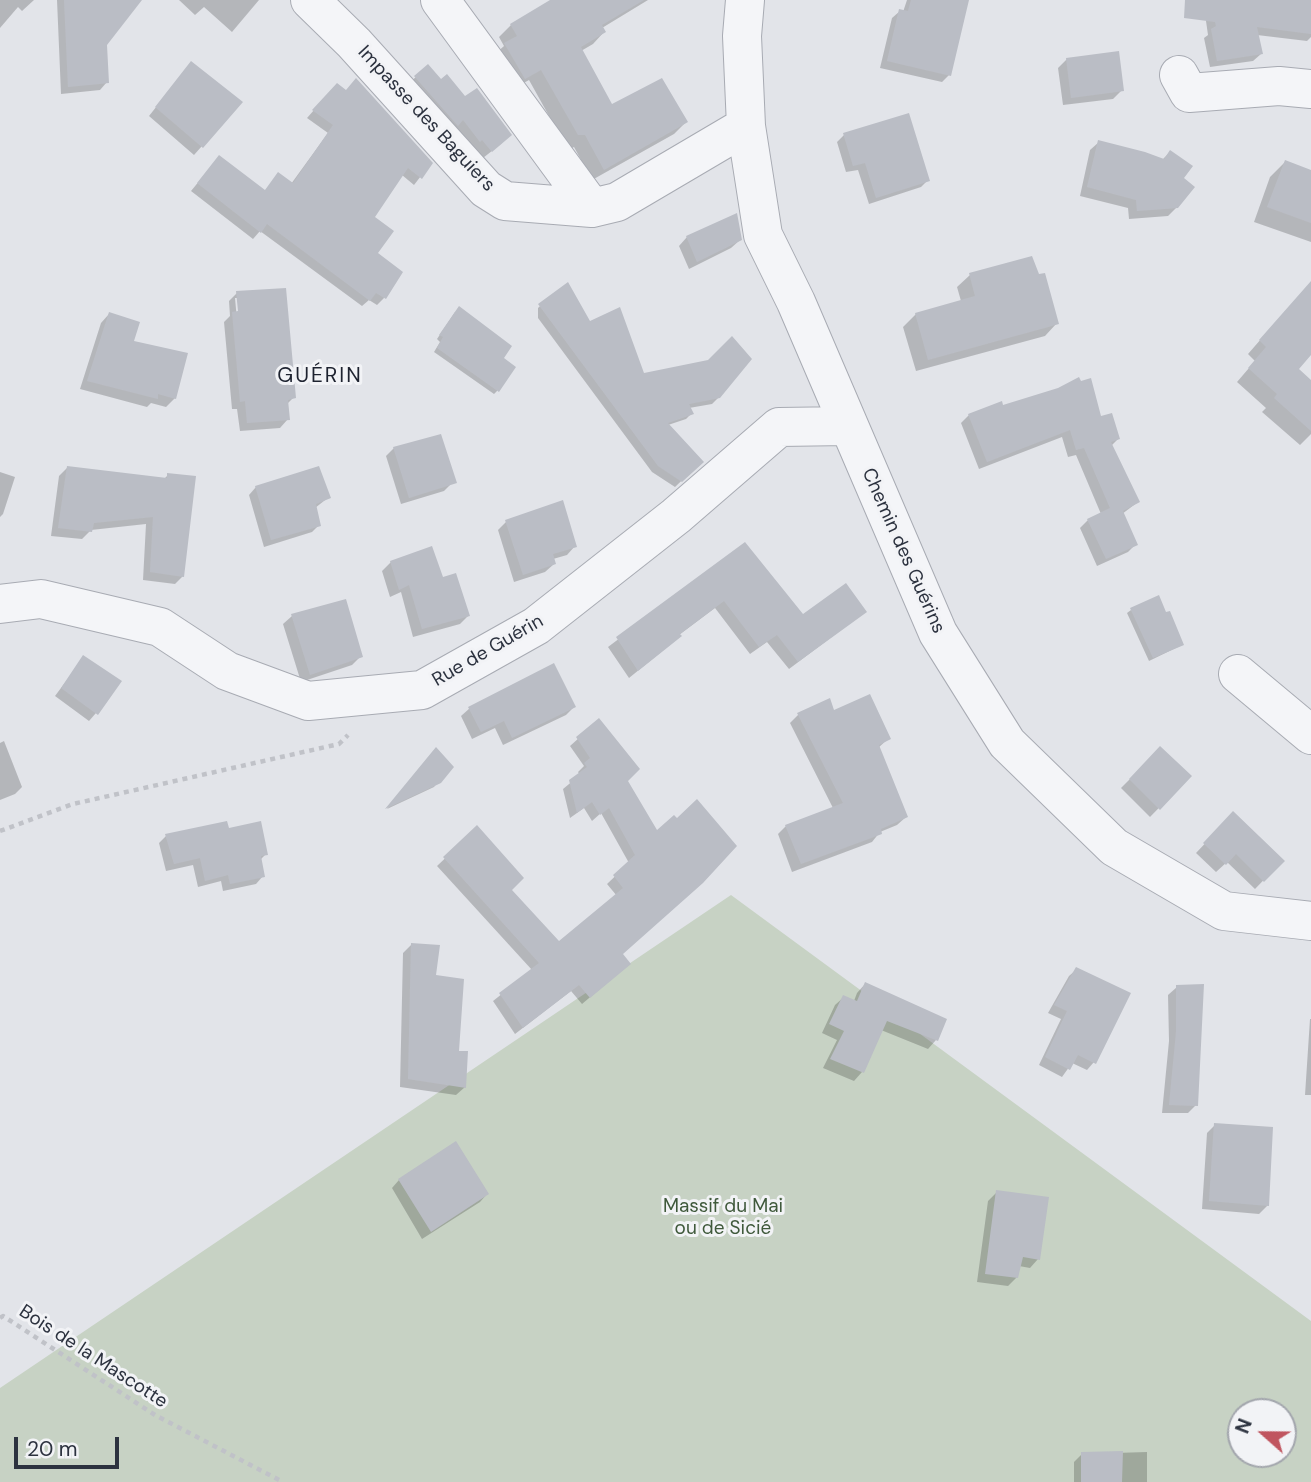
<!DOCTYPE html>
<meta charset="utf-8">
<style>
body{margin:0}
#map{position:relative;width:1311px;height:1482px;overflow:hidden;background:#e2e4e9;font-family:"DM Sans",sans-serif}
canvas{display:block}
.north{position:absolute;left:1227px;top:1398px;width:70px;height:70px;box-sizing:border-box;background:#f2f3f6;border:2px solid #a3a6ad;border-radius:50%;rotate:291deg;font-size:19px;font-weight:700;line-height:28px;text-align:center;color:#2c323f}
.north::after{content:'';display:block;margin:auto;width:24px;height:32px;background:#c0555f;clip-path:polygon(50% 0,100% 100%,50% 72%,0 100%)}
.scale{position:absolute;left:14px;top:1437px;width:105px;height:32px;box-sizing:border-box;border:4px solid #2c323f;border-top:0;padding-left:9px;font-size:21px;line-height:24px;white-space:nowrap;color:#2c323f;-webkit-text-stroke:5px #f2f3f6;paint-order:stroke}
</style>
<div id="map">
<canvas width="1311" height="1482"></canvas>
<div class="north">N</div>
<div class="scale">20 m</div>
</div>
<script>
const ctx = document.querySelector('canvas').getContext('2d');
ctx.lineJoin = 'round';
function fill(path, color) {
  ctx.fillStyle = color;
  ctx.fill(path, 'evenodd');
}
function poly(rows) {
  const path = new Path2D();
  for (const r of rows) {
    path.moveTo(r[0], r[1]);
    for (let i = 2; i < r.length; i += 2) path.lineTo(r[i], r[i + 1]);
  }
  return path;
}
function strokePath(path, color, width, dash) {
  ctx.strokeStyle = color;
  ctx.lineWidth = width;
  ctx.lineCap = dash ? 'butt' : 'round';
  ctx.setLineDash(dash || []);
  ctx.stroke(path);
}
function write(font, color, halo, rows, align = 'center') {
  ctx.font = font + ' "DM Sans",sans-serif';
  ctx.lineWidth = 6;
  ctx.setLineDash([]);
  ctx.textBaseline = 'middle';
  ctx.strokeStyle = halo;
  ctx.fillStyle = color;
  for (const [text, x, y, turn = 0] of rows) {
    ctx.save();
    ctx.translate(x, y);
    ctx.rotate((+turn || 0) * Math.PI / 180);
    ctx.textAlign = isNaN(turn) ? turn : align;
    if (halo) ctx.strokeText(text, 0, 0);
    ctx.fillText(text, 0, 0);
    ctx.restore();
  }
}
fill(poly([
 [731,895,1311,1321,1311,1482,0,1482,0,1388],
 [1241,1412,1283,1412,1283,1454,1241,1454]
]), '#c7d2c4');
fill(poly([
 [0,0,34,0,22,11,18,7,0,28],
 [57,0,140,0,105,44,107,82,100,90,61,94],
 [179,0,259,0,232,32,204,7,195,15],
 [553,0,648,0,602,28,604,32,593,44,581,51,612,106,686,122,674,134,592,180,574,147,568,150,529,80,513,89,493,56,504,46,499,37,511,25],
 [907,0,951,0,949,75,942,82,880,68,892,18,900,11,903,12],
 [1203,0,1311,0,1311,37,1307,41,1257,35,1261,54,1253,61,1210,67,1204,38,1208,35],
 [1067,59,1122,90,1113,99,1063,105,1058,68],
 [191,63,241,102,194,155,149,116],
 [428,66,502,143,483,158,473,146,471,148,407,85],
 [330,92,431,163,414,185,402,175,372,218,376,254,384,298,377,305,369,300,362,306,260,231,253,239,191,191,219,157,264,192,278,174,291,184,328,133,307,118],
 [844,135,928,180,921,187,869,204,858,170,846,172,837,142],
 [1099,142,1162,160,1170,152,1182,178,1177,207,1168,216,1129,219,1128,208,1080,196,1090,150],
 [1285,162,1311,171,1311,242,1254,222,1270,177],
 [687,237,740,240,731,248,689,269,679,246],
 [970,275,1057,323,1045,336,916,371,903,327,916,314,961,301,957,287],
 [237,293,294,397,287,404,288,419,280,428,240,431,237,409,232,409,224,322,230,316,229,301],
 [235,298,238,298,240,320,237,320],
 [544,302,589,323,643,375,719,397,712,404,689,408,691,414,686,419,668,425,701,462,675,487,652,472,538,318,538,308],
 [1311,305,1311,353,1296,369,1311,382,1311,434,1300,445,1262,412,1266,408,1237,382,1255,361,1248,354,1288,308],
 [455,312,502,359,497,391,494,394,434,352,440,342,437,339],
 [109,314,175,398,166,407,151,403,147,407,80,389,101,323],
 [1002,407,1100,418,1118,439,1111,446,1138,502,1122,514,1136,544,1128,552,1097,566,1080,528,1088,520,1101,514,1076,455,1068,457,1062,437,979,469,961,423,969,415],
 [394,448,452,483,444,491,401,504,386,456],
 [67,468,164,479,168,475,183,576,175,584,143,580,146,524,91,530,82,539,51,536,59,476],
 [0,472,15,477,3,514,0,517],
 [256,487,329,497,315,508,319,525,312,532,264,547,249,495],
 [506,522,575,546,567,555,553,559,554,564,545,572,514,582,498,530],
 [745,544,803,617,865,612,789,669,767,642,750,654,715,608,679,635,671,644,629,678,608,647],
 [391,562,442,579,468,616,460,624,413,637,401,592,390,597,382,571],
 [1131,610,1182,645,1149,661,1127,613],
 [292,616,361,656,352,665,301,682,283,624],
 [84,657,96,713,89,721,55,696],
 [574,707,566,715,503,745,495,728,472,739,461,716,470,708],
 [833,712,888,739,878,748,906,817,897,825,880,832,872,842,792,872,778,834,786,826,833,808,790,723,798,715],
 [599,720,626,781,656,832,621,955,621,971,582,1004,571,991,515,1034,493,1001,532,970,437,866,477,828,510,890,558,944,617,896,607,884,629,863,601,813,592,821,584,808,570,818,563,789,580,775,578,772,584,766,570,746],
 [4,741,22,787,15,794,0,800,0,743],
 [1161,748,1190,776,1150,817,1121,788],
 [433,753,438,782,434,787,387,809],
 [1233,814,1282,861,1255,889,1227,862,1216,872,1196,853],
 [228,830,266,854,260,860,263,876,256,884,223,891,221,881,198,887,193,865,166,871,159,843,166,836],
 [412,944,457,1052,465,1087,456,1095,400,1087,403,953],
 [1077,969,1094,1062,1087,1070,1072,1063,1062,1077,1039,1065,1061,1019,1048,1013,1069,976],
 [865,984,945,1020,936,1040,928,1049,881,1030,862,1072,854,1081,823,1068,837,1040,822,1033,835,1005,844,997,854,1001,857,993],
 [1177,987,1196,1105,1188,1113,1162,1113,1169,1041,1168,995],
 [1310,1019,1311,1019,1311,1095,1305,1095],
 [1215,1125,1268,1205,1259,1214,1202,1209,1207,1133],
 [399,1180,487,1194,480,1202,422,1239,392,1188],
 [997,1192,1038,1259,1030,1268,1019,1266,1017,1277,1008,1286,977,1282,988,1201],
 [1147,1452,1147,1482,1074,1482,1074,1462,1082,1454]
]), '#0003');
fill(poly([
 [64,0,142,0,107,45,109,83,68,87],
 [550,0,644,0,602,25,606,32,581,47,612,104,662,78,688,122,604,170,585,135,578,135,541,70,525,79,504,43,517,36,510,24],
 [911,0,969,0,951,76,887,61,899,9,908,11],
 [1185,0,1311,0,1311,34,1257,27,1263,54,1217,61,1211,29,1216,26,1215,22,1184,18],
 [1119,51,1124,91,1071,98,1066,58],
 [191,61,243,102,203,148,155,107],
 [428,64,441,79,447,74,465,96,477,88,512,135,492,152,482,140,480,142,463,120,458,126,414,76],
 [356,78,433,163,422,179,408,168,375,217,394,231,378,253,403,272,386,299,376,293,370,301,267,224,261,233,197,183,219,155,265,190,278,172,293,183,333,125,312,110,337,83,346,90],
 [909,113,930,181,876,198,865,163,853,166,843,133],
 [1098,140,1145,152,1164,159,1170,150,1193,166,1184,178,1195,187,1178,208,1137,211,1136,200,1087,187],
 [1285,160,1311,170,1311,223,1267,207],
 [737,213,742,240,697,262,686,236],
 [1032,256,1039,274,1045,273,1059,324,928,360,915,313,975,296,969,273],
 [1311,281,1311,355,1299,369,1311,380,1311,431,1274,398,1277,394,1248,368,1266,347,1259,340],
 [568,282,590,321,620,307,644,373,708,360,732,336,752,359,720,398,689,404,694,414,668,423,704,462,682,482,658,466,538,304],
 [286,288,296,398,288,400,290,420,247,423,245,401,240,402,232,312,238,311,236,291],
 [459,306,512,346,504,358,516,367,499,392,437,348,443,337,439,335],
 [109,312,140,322,134,341,188,353,176,399,158,394,158,399,87,381],
 [1079,377,1081,381,1091,378,1101,416,1112,413,1120,439,1111,442,1140,502,1123,511,1138,545,1106,559,1087,519,1110,508,1084,448,1076,450,1070,430,987,462,968,414,1002,401,1003,405,1058,388],
 [441,434,457,483,409,498,393,447],
 [67,466,167,478,167,473,196,476,184,577,150,572,153,517,94,523,92,532,58,528],
 [319,466,331,498,316,504,321,526,271,540,255,486],
 [563,500,577,547,553,554,556,564,523,575,505,520],
 [745,542,803,614,846,583,867,612,798,662,777,635,759,647,724,601,680,634,682,636,638,671,616,637],
 [432,546,443,577,456,573,470,616,422,629,409,585,399,590,390,561],
 [1159,595,1166,612,1170,611,1184,645,1153,658,1130,608],
 [346,599,363,657,310,675,291,614],
 [83,655,122,681,98,715,61,688],
 [554,663,576,707,512,738,504,721,481,732,468,707],
 [870,694,891,739,879,745,908,817,881,829,882,834,801,864,785,825,843,803,797,713,830,698,834,710],
 [599,718,640,769,628,781,657,830,674,815,677,818,697,799,737,846,703,883,623,954,631,964,590,998,579,985,523,1028,499,993,539,963,443,857,477,825,524,878,512,890,559,941,623,888,613,875,635,855,609,808,600,815,592,802,577,813,569,780,587,767,584,763,590,758,576,737],
 [1160,746,1192,776,1160,810,1129,779],
 [436,747,454,767,441,783,385,809],
 [1233,811,1285,861,1264,882,1236,854,1226,865,1203,843],
 [227,821,229,828,261,821,268,855,261,856,265,877,230,884,228,875,205,881,200,858,174,864,165,834],
 [411,943,440,945,436,975,464,979,459,1051,468,1051,466,1088,408,1079],
 [1076,967,1131,993,1096,1064,1078,1055,1070,1070,1045,1057,1067,1011,1054,1005],
 [865,982,947,1019,938,1041,887,1021,864,1073,830,1059,844,1031,829,1024,843,995,857,1001],
 [1204,984,1198,1106,1169,1105,1176,1032,1176,985],
 [1214,1123,1273,1127,1269,1206,1209,1201],
 [456,1141,489,1194,431,1232,398,1179],
 [996,1190,1049,1197,1040,1260,1023,1257,1018,1278,985,1274],
 [1123,1451,1122,1482,1081,1482,1081,1452]
]), '#babdc5');
const minor = poly([
 [310,0,354,43,486,189,505,201,592,208,617,202,746,126],
 [440,0,592,208],
 [745,0,742,36,746,126,763,235,796,302,938,633,1007,743,1114,847,1224,911,1311,921],
 [1179,75,1189,93,1279,86,1311,89],
 [0,604,41,599,160,627,227,671,308,701,422,690,536,626,676,516,779,427,848,426],
 [1238,674,1311,735]
]);
strokePath(minor, '#a8abb3', 40);
strokePath(poly([
 [0,831,73,804,339,744,348,735],
 [0,1318,3,1316,155,1415,283,1482]
]), '#c0c2c8', 4.5, [5, 5]);
strokePath(minor, '#f4f5f8', 38);
write('19px', '#2c323f', '#f2f3f6', [
 ["Impasse des Baguiers",426,119,47],
 ["Chemin des Guérins",903,551,66],
 ["Rue de Guérin",488,651,-30],
 ["Bois de la Mascotte",93,1357,33]
]);
write('19px', '#3f593b', '#f2f3f6', [
 ["Massif du Mai",723,1207],
 ["ou de Sicié",723,1229]
]);
ctx.letterSpacing = '2px';
write('21px', '#1e2330', '#f2f3f6', [
 ["GUÉRIN",320,376]
]);
ctx.letterSpacing = '0px';
</script>
